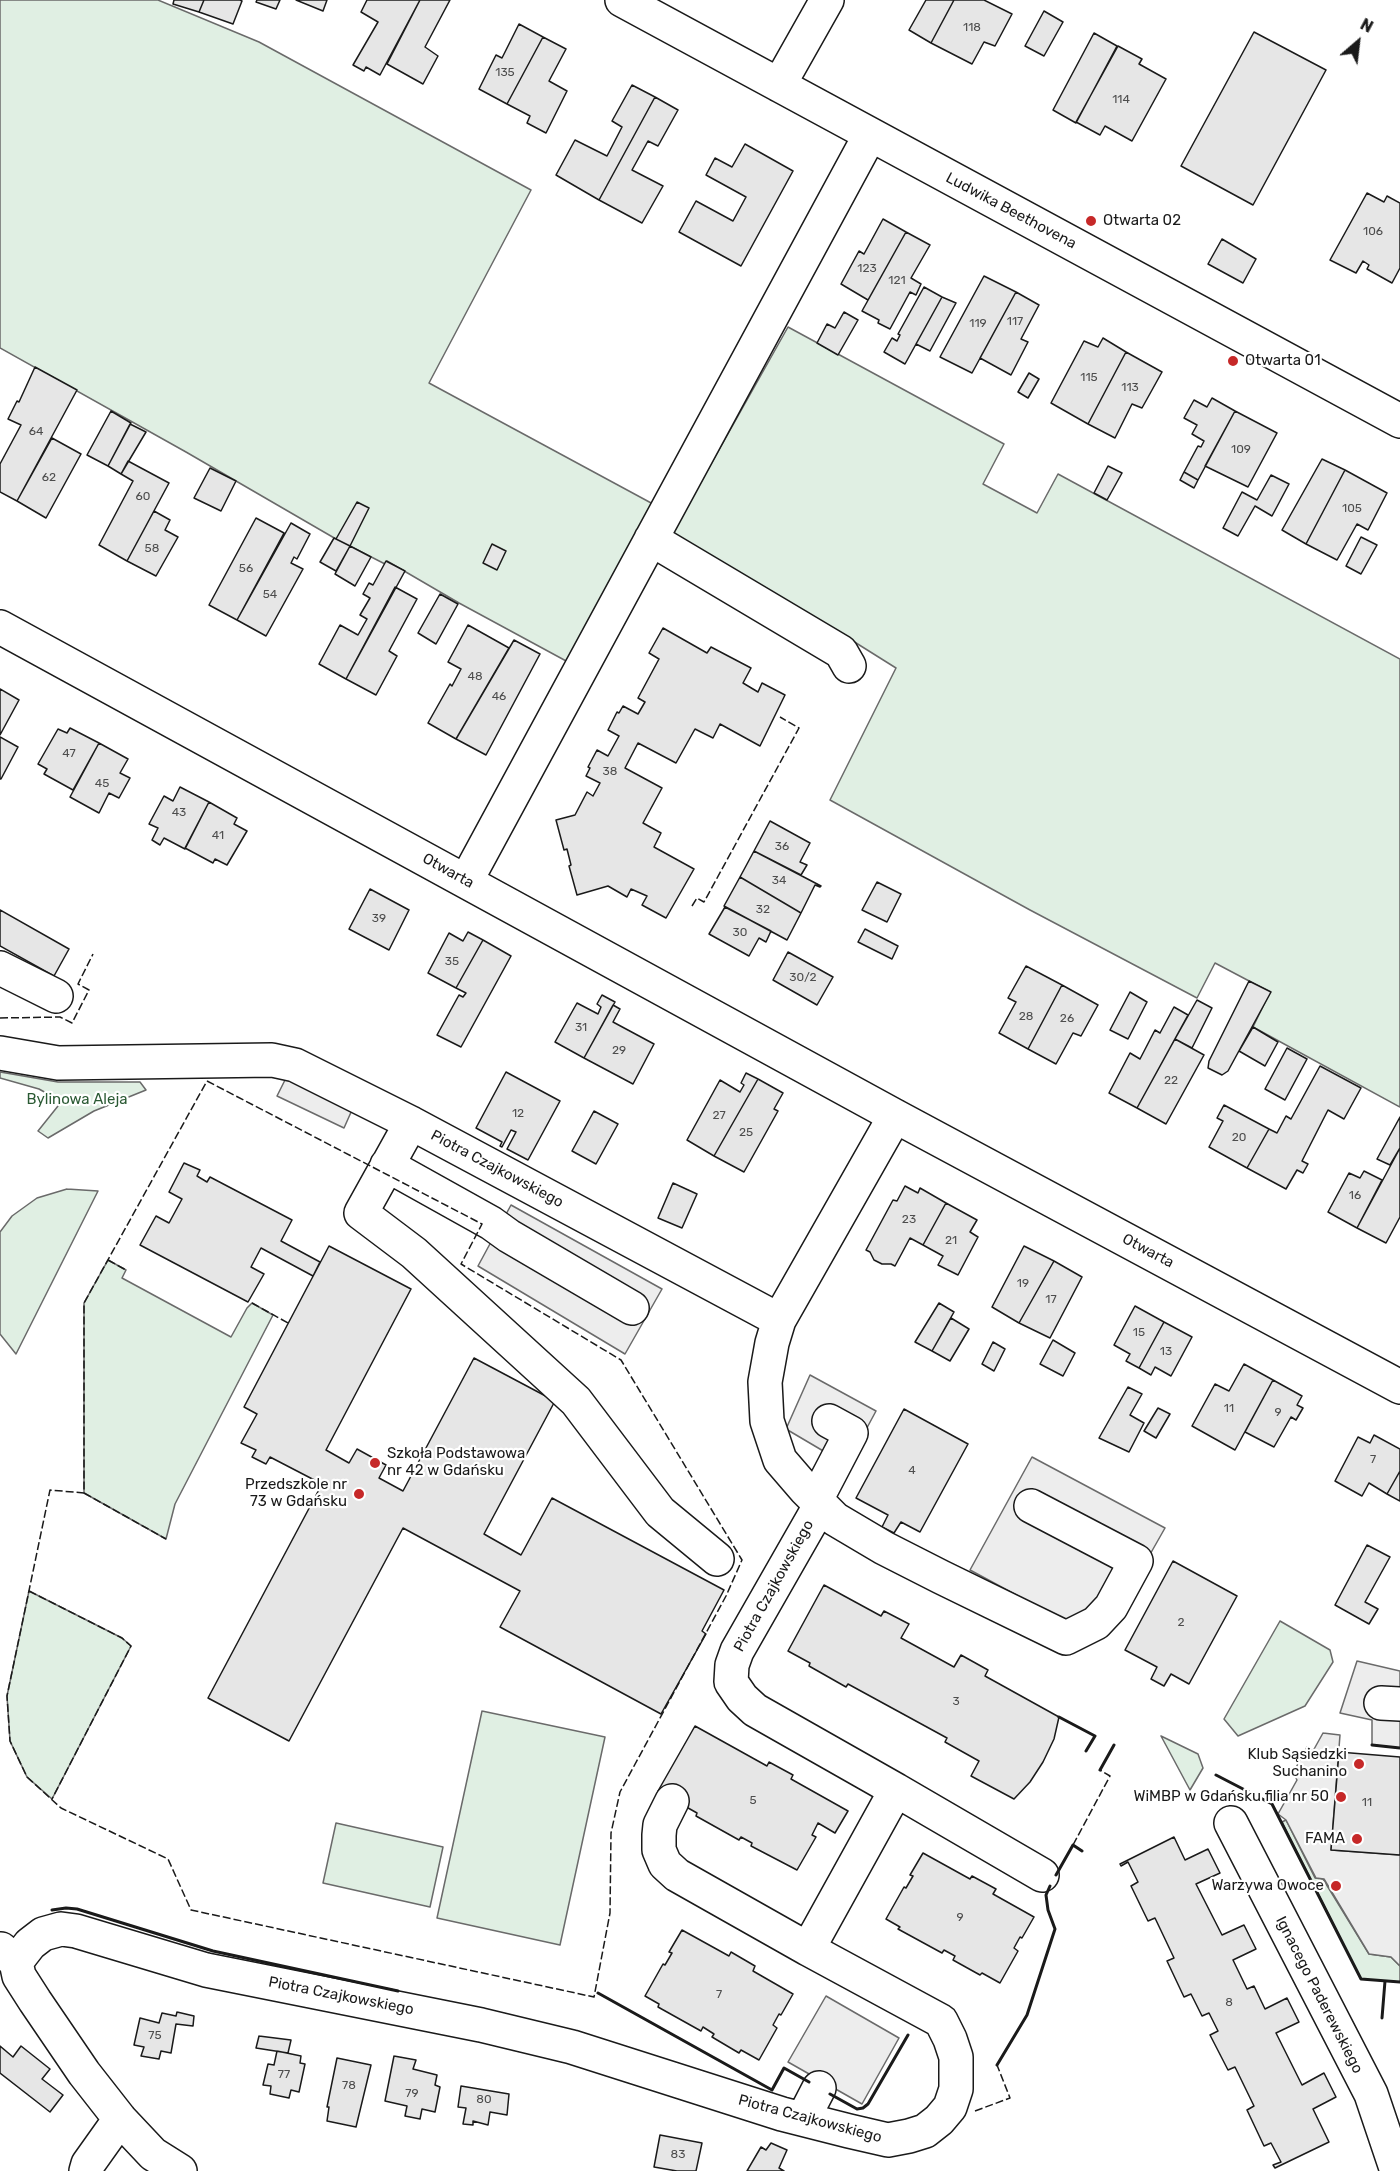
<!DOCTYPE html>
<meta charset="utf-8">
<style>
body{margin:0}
#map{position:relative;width:1400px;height:2171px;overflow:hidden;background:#fff;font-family:Rubik,sans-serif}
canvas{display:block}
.north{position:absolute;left:1328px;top:12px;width:60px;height:60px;-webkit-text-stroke:4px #fff;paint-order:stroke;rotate:28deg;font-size:16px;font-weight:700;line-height:24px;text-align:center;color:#1a1a1a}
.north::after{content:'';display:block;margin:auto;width:21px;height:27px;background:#1a1a1a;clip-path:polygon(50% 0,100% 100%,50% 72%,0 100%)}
</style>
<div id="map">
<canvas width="1400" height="2171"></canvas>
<div class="north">N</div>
</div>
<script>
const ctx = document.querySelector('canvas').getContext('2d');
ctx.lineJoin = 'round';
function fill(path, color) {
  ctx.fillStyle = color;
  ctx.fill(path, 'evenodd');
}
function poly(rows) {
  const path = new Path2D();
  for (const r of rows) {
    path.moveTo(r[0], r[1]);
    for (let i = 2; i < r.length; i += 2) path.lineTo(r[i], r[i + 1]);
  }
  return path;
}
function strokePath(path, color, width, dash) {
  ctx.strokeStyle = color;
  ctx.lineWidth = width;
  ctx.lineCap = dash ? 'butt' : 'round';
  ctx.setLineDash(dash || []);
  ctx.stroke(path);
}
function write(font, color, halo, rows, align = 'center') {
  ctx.font = font + ' Rubik,sans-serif';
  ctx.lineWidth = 4.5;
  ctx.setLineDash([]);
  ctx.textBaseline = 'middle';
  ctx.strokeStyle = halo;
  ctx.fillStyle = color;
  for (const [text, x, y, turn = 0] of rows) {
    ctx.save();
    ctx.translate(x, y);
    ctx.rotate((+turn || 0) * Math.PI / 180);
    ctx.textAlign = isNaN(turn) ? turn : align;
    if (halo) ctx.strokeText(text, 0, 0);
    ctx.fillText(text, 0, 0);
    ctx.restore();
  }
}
const green = poly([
 [0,0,158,0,259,42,531,190,429,383,653,504,568,662,459,603,387,561,385,564,336,539,186,452,0,348,0,0],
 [788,327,1004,444,983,484,1037,513,1058,474,1400,659,1400,1107,1253,1027,1270,992,1215,963,1197,998,1030,910,830,800,896,668,829,626,670,537,788,327],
 [0,1072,58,1082,140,1082,146,1090,94,1111,48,1138,38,1131,58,1106,57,1099,39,1089,0,1078,0,1072],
 [67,1189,98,1191,16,1354,0,1334,0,1232,12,1216,37,1198,67,1189],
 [108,1260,126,1270,122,1278,231,1337,247,1308,252,1303,273,1315,175,1504,166,1539,84,1493,84,1303,108,1260],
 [29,1591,122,1638,131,1646,52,1799,27,1777,10,1741,7,1696,29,1591],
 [1280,1621,1330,1650,1333,1662,1305,1706,1238,1736,1224,1719,1280,1621],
 [482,1711,605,1737,560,1945,437,1918,482,1711],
 [1161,1736,1198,1754,1203,1768,1190,1790,1161,1736],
 [1286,1820,1315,1878,1323,1879,1369,1954,1391,1957,1400,1966,1400,1982,1361,1979,1282,1822,1286,1820],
 [336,1823,443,1847,430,1907,323,1883,336,1823]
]);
fill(green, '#e0efe3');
strokePath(green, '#6a6a6a', 1.5);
const parking = poly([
 [286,1078,352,1110,344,1128,277,1096,286,1078],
 [511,1205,662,1289,625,1354,478,1266,511,1205],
 [810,1375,876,1411,847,1465,786,1429,810,1375],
 [1032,1457,1165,1528,1107,1630,1094,1637,970,1570,1032,1457],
 [1357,1661,1400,1671,1400,1748,1372,1745,1372,1720,1340,1713,1357,1661],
 [1323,1733,1340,1735,1331,1850,1400,1855,1400,1966,1391,1957,1369,1954,1324,1879,1316,1878,1286,1820,1278,1814,1297,1780,1293,1773,1307,1747,1313,1751,1323,1733],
 [826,1996,899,2038,862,2104,788,2062,826,1996]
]);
fill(parking, '#ededed');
strokePath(parking, '#6a6a6a', 1.5);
const building = poly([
 [174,0,204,0,199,12,173,4,174,0],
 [204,0,240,0,242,1,233,24,199,12,204,0],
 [257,0,280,0,276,9,256,2,257,0],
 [296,0,327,0,323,11,296,0],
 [367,0,420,0,380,75,366,67,364,71,353,65,378,22,361,12,367,0],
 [420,0,450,0,425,47,438,56,423,84,387,64,420,0],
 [926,0,954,0,931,43,909,30,926,0],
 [954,0,984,0,1012,14,995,46,984,42,972,64,931,43,954,0],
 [1044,11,1063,22,1044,56,1025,46,1044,11],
 [519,24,543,37,507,104,479,89,496,55,502,58,519,24],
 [1254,32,1326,70,1253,205,1181,166,1254,32],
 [1094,33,1117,46,1076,123,1053,110,1094,33],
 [543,37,566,49,549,81,567,91,546,133,527,123,530,116,507,104,543,37],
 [1118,46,1142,59,1139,64,1166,79,1132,141,1105,126,1100,135,1076,122,1118,46],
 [632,85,655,97,599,200,556,175,575,140,607,156,622,127,612,121,632,85],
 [655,97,678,110,658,146,648,141,632,170,663,186,642,223,599,200,655,97],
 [745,144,793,171,741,266,679,232,696,201,733,221,746,197,706,175,715,158,732,167,745,144],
 [1367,193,1384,202,1387,196,1400,203,1400,268,1392,283,1367,269,1369,265,1363,261,1356,273,1330,260,1367,193],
 [883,219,906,232,868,300,841,284,859,251,864,254,883,219],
 [906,232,930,245,911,278,921,284,916,295,910,292,890,329,878,323,879,320,862,311,906,232],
 [1222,239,1256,259,1243,283,1208,264,1222,239],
 [984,276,1016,292,972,373,940,357,984,276],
 [924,287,942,297,905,364,884,352,892,338,897,341,900,335,898,334,924,287],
 [1016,292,1039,305,1021,339,1028,342,1011,375,980,358,1016,292],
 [942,297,956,303,930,351,916,344,942,297],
 [844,312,858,320,838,355,817,343,827,324,835,328,844,312],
 [1103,338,1126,352,1088,424,1051,403,1084,341,1098,347,1103,338],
 [1126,352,1162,372,1142,408,1132,404,1115,438,1088,424,1126,352],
 [35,367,77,390,17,501,0,492,0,464,21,425,8,419,17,401,19,402,35,367],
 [1029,373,1039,379,1028,398,1018,392,1029,373],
 [1212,398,1235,411,1198,480,1184,472,1198,446,1201,447,1204,441,1192,434,1197,425,1184,418,1194,400,1207,407,1212,398],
 [111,411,131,423,108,466,87,455,111,411],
 [1235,411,1277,433,1248,487,1205,466,1235,411],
 [130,424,146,432,121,474,108,466,130,424],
 [52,438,81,454,46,518,17,501,52,438],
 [1322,459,1345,470,1306,544,1282,530,1322,459],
 [128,461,169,483,127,561,99,545,133,481,121,474,128,461],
 [1108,466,1122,473,1107,500,1094,493,1108,466],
 [210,468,236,481,221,511,194,498,210,468],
 [1345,470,1387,493,1368,530,1357,524,1337,560,1306,544,1345,470],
 [1184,472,1198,480,1194,488,1180,480,1184,472],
 [1271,475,1289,484,1272,516,1255,506,1238,536,1223,528,1242,492,1257,500,1271,475],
 [357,502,369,508,350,546,336,539,357,502],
 [154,511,170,520,165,530,178,537,156,576,127,561,154,511],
 [256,518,284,533,237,620,209,605,256,518],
 [291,523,310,534,297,559,294,557,291,563,303,569,266,636,237,620,291,523],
 [1361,537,1377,545,1361,574,1346,566,1361,537],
 [334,538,350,546,336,571,320,562,334,538],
 [492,544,506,551,497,570,483,563,492,544],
 [350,546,371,557,355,586,335,574,350,546],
 [386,561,405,571,346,679,319,664,340,625,358,635,367,619,360,615,370,598,363,594,369,583,373,585,386,561],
 [395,587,417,599,389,651,397,656,376,695,346,679,395,587],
 [440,594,458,604,436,644,418,633,440,594],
 [468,625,509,648,456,739,428,723,450,684,452,686,461,669,448,662,468,625],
 [663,628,707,653,711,647,751,668,743,683,758,692,762,683,785,695,760,746,720,724,713,738,695,729,676,763,638,743,625,768,662,788,643,823,661,833,654,847,694,869,666,918,642,905,647,896,631,889,627,897,608,886,577,895,569,866,571,865,567,849,564,850,556,820,575,815,587,792,593,796,600,783,586,776,590,768,588,767,597,750,608,756,619,736,608,730,617,712,619,713,623,706,638,714,645,702,638,698,659,659,649,653,663,628],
 [514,640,540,654,486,755,456,739,514,640],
 [0,689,19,700,0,735,0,689],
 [70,728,99,743,73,790,44,774,47,769,38,764,58,729,67,733,70,728],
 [0,737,18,747,1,779,0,779,0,737],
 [99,743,128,759,120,773,130,778,119,798,109,793,99,813,70,797,99,743],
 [180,787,209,802,185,849,164,838,160,845,152,840,158,828,149,824,164,796,173,801,180,787],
 [209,802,237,818,234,824,247,831,227,865,215,859,213,863,185,848,209,802],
 [770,821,810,843,800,862,807,865,801,875,754,851,770,821],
 [754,851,821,886,820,887,815,885,801,913,740,877,754,851],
 [740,877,801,913,787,940,724,906,740,877],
 [877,882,901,894,887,922,862,910,877,882],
 [370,889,409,910,389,950,349,929,370,889],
 [725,907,771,931,766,942,759,938,749,956,709,934,725,907],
 [0,910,69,949,54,976,0,946,0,910],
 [865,929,898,946,892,959,858,942,865,929],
 [468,932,483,940,456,988,428,973,449,933,463,941,468,932],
 [483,940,511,956,461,1047,437,1035,459,995,463,997,466,993,456,988,483,940],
 [788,952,833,977,817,1005,773,980,788,952],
 [1026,966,1062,985,1028,1049,999,1033,1016,1002,1008,998,1026,966],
 [1249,981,1271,992,1228,1071,1222,1075,1208,1068,1209,1061,1249,981],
 [1062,985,1098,1005,1081,1036,1073,1033,1056,1064,1028,1049,1062,985],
 [1130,992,1147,1002,1128,1039,1110,1030,1130,992],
 [602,995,615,1002,584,1058,555,1042,577,1003,598,1014,601,1007,597,1004,602,995],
 [1197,1000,1212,1008,1192,1048,1175,1039,1197,1000],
 [613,1005,620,1009,613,1022,654,1044,633,1084,584,1058,613,1005],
 [1174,1007,1188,1015,1137,1108,1109,1093,1130,1053,1140,1059,1155,1030,1160,1033,1174,1007],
 [1253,1027,1278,1042,1265,1066,1239,1051,1253,1027],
 [1175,1039,1204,1055,1166,1124,1137,1108,1175,1039],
 [1287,1048,1307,1059,1285,1100,1265,1089,1287,1048],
 [1320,1066,1361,1088,1344,1119,1328,1110,1302,1161,1308,1164,1303,1173,1297,1170,1286,1189,1247,1168,1269,1129,1277,1133,1286,1116,1291,1119,1320,1066],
 [506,1072,560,1101,528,1160,507,1149,516,1132,511,1130,502,1147,500,1146,502,1142,476,1128,506,1072],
 [746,1073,758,1079,714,1156,687,1140,720,1080,740,1092,744,1085,741,1083,746,1073],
 [758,1079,783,1093,774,1109,778,1111,744,1172,714,1156,758,1079],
 [1224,1105,1269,1129,1247,1168,1209,1147,1223,1121,1217,1118,1224,1105],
 [594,1111,618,1124,596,1164,572,1151,594,1111],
 [1400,1117,1400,1148,1390,1165,1377,1159,1400,1117],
 [1400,1148,1400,1217,1386,1243,1357,1228,1400,1148],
 [184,1163,200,1170,197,1176,207,1182,210,1177,292,1220,281,1241,320,1262,313,1276,261,1248,251,1267,264,1274,248,1302,140,1245,156,1216,169,1223,182,1199,169,1192,184,1163],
 [1364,1171,1382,1180,1357,1228,1328,1212,1349,1173,1360,1178,1364,1171],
 [673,1183,697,1194,682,1228,658,1218,673,1183],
 [905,1186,918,1193,920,1188,946,1203,923,1245,910,1238,895,1266,891,1264,882,1264,874,1260,870,1252,866,1250,893,1200,897,1201,905,1186],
 [946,1203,977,1220,970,1232,978,1237,958,1275,938,1265,943,1256,923,1245,946,1203],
 [329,1246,411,1289,326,1450,349,1463,357,1449,386,1465,379,1478,403,1491,474,1358,555,1401,484,1534,521,1555,552,1498,724,1590,702,1631,706,1634,661,1714,500,1627,520,1591,403,1528,289,1741,208,1698,322,1484,270,1457,266,1464,252,1457,256,1450,241,1443,257,1414,244,1407,329,1246],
 [1024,1246,1054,1261,1019,1323,992,1307,1024,1246],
 [1054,1261,1082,1277,1050,1338,1019,1323,1054,1261],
 [939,1303,954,1312,932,1351,915,1342,939,1303],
 [1135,1306,1164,1322,1139,1368,1126,1361,1130,1354,1114,1345,1135,1306],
 [951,1318,969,1329,950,1361,932,1351,951,1318],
 [1164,1322,1192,1337,1171,1376,1155,1367,1151,1375,1139,1368,1164,1322],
 [1053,1340,1075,1353,1063,1376,1040,1364,1053,1340],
 [993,1342,1005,1349,994,1371,982,1364,993,1342],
 [1244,1364,1273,1380,1235,1450,1192,1426,1215,1384,1229,1391,1244,1364],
 [1273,1380,1302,1396,1297,1405,1303,1408,1296,1420,1291,1417,1274,1447,1245,1432,1273,1380],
 [1128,1387,1142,1394,1130,1415,1144,1423,1129,1452,1099,1438,1128,1387],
 [1158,1408,1170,1414,1156,1438,1144,1431,1158,1408],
 [904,1409,968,1444,920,1532,901,1522,894,1533,882,1527,888,1515,856,1498,904,1409],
 [1374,1435,1400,1449,1400,1471,1387,1494,1369,1483,1362,1496,1335,1481,1358,1437,1370,1443,1374,1435],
 [1400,1471,1400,1501,1387,1494,1400,1471],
 [1367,1545,1390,1557,1365,1602,1378,1609,1369,1624,1335,1605,1367,1545],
 [1173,1561,1237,1596,1189,1684,1171,1674,1164,1686,1151,1679,1157,1667,1125,1650,1173,1561],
 [824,1585,881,1616,884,1611,909,1624,901,1638,954,1667,961,1655,988,1670,985,1676,1059,1717,1054,1739,1043,1762,1030,1782,1014,1799,971,1776,979,1761,945,1742,947,1738,848,1684,846,1687,809,1666,810,1663,788,1651,824,1585],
 [695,1726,767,1766,769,1762,793,1775,791,1779,848,1811,835,1833,818,1823,812,1835,816,1837,797,1870,751,1846,752,1843,741,1837,739,1840,696,1816,697,1813,658,1791,695,1726],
 [1339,1752,1400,1757,1400,1855,1331,1850,1339,1752],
 [1174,1837,1185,1860,1208,1849,1220,1873,1196,1884,1222,1935,1244,1925,1256,1949,1233,1960,1247,1989,1254,1986,1265,2009,1287,1998,1299,2022,1276,2033,1302,2085,1324,2073,1336,2097,1313,2109,1329,2142,1275,2168,1273,2165,1281,2162,1271,2143,1264,2146,1247,2110,1254,2106,1235,2067,1228,2070,1210,2035,1218,2031,1209,2013,1202,2016,1191,1994,1184,1997,1167,1961,1174,1958,1155,1918,1148,1921,1131,1886,1138,1882,1128,1862,1121,1866,1120,1864,1174,1837],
 [923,1853,970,1879,972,1876,996,1889,993,1894,1034,1917,1022,1938,1020,1937,1014,1948,1018,1951,1000,1983,982,1973,980,1975,953,1960,955,1956,944,1950,942,1953,898,1929,900,1927,886,1919,904,1887,906,1888,913,1876,910,1875,923,1853],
 [682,1930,729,1956,731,1952,755,1966,753,1971,793,1994,781,2015,779,2014,773,2025,777,2028,759,2060,741,2050,739,2053,712,2037,714,2034,703,2027,701,2031,658,2007,659,2004,645,1996,663,1964,665,1965,672,1953,669,1952,682,1930],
 [177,2012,194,2016,193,2026,176,2024,171,2053,161,2051,159,2059,141,2056,144,2047,134,2045,140,2018,159,2023,162,2013,176,2016,177,2012],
 [259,2036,291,2040,288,2053,256,2048,259,2036],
 [0,2046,13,2057,21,2046,50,2069,42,2079,63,2095,50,2112,0,2073,0,2046],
 [277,2051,301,2056,300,2063,305,2064,299,2092,291,2090,289,2098,270,2094,271,2086,263,2085,268,2064,274,2065,277,2051],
 [394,2056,416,2060,413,2069,437,2075,435,2085,440,2087,435,2112,422,2109,420,2119,405,2116,407,2106,385,2101,394,2056],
 [337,2058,371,2065,356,2127,327,2121,329,2107,327,2107,337,2058],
 [461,2086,509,2094,507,2115,490,2112,488,2125,473,2121,473,2125,463,2124,466,2108,458,2107,461,2086],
 [660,2135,702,2143,696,2171,677,2171,654,2167,660,2135],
 [771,2143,787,2150,779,2168,784,2171,747,2171,761,2147,766,2150,771,2143]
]);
fill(building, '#e6e6e6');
strokePath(building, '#1a1a1a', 1.5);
const minor = poly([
 [622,0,1400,421],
 [779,85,827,0],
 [651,539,841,652,849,666],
 [0,627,895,1116,1400,1387],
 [466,881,870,135],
 [0,968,56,996],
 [0,1053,58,1063,272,1060,295,1065,411,1123,779,1320],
 [895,1116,779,1320,772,1343,765,1382,767,1421,780,1460,805,1489,835,1519,884,1548,941,1577,1066,1638,1096,1623,1111,1607,1136,1561,1031,1506],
 [411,1123,361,1213,414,1253,576,1401,660,1512,717,1559],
 [387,1165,491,1223,509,1236,632,1308],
 [816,1500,851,1433,829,1421],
 [1381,1703,1400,1704],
 [896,1790,1042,1875],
 [672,1801,660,1825,659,1835,659,1850,665,1864,677,1875,808,1949],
 [1231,1823,1371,2094,1397,2171],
 [1,1949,16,1962,19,1976,35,2001,84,2073,120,2119,153,2154,180,2171],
 [16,1962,30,1944,43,1934,61,1929,76,1931,206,1970,481,2025,572,2047,782,2114,849,2131,888,2140,909,2136,925,2131,939,2120,950,2107,956,2089,956,2057,950,2039,941,2021,808,1949,896,1790,755,1710,742,1698,731,1682,732,1665,737,1651,821,1504],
 [803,2119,819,2088],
 [86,2171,88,2164,120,2119]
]);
strokePath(minor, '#1a1a1a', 36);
strokePath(minor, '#fff', 33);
strokePath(poly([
 [692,906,697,898,704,902,799,728,780,717],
 [0,1018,60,1017,72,1023,89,990,78,984,93,954],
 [207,1081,482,1224,461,1264,621,1360,742,1560,726,1596,620,1792,611,1833,610,1913,594,1997,191,1910,168,1859,61,1808,27,1777,10,1741,7,1696,50,1490,84,1493,84,1303,207,1081],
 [108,1260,126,1270],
 [252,1303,288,1323],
 [84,1493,166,1539],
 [29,1591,122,1638,131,1646,52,1799],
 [1073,1845,1110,1776,1100,1770],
 [975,2111,1010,2098,997,2065]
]), '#1a1a1a', 1.5, [8, 3]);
strokePath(poly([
 [1059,1717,1095,1736,1086,1751],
 [1372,1745,1400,1748],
 [1100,1770,1114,1745],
 [1216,1775,1272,1804,1361,1979,1400,1982],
 [1056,1875,1073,1845,1082,1851],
 [52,1910,66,1908,77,1909,213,1951,398,1991],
 [598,1993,772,2090,784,2068,809,2082],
 [1382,2018,1385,1981],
 [997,2065,1027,2015,1055,1929,1048,1910,1046,1895,1050,1886],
 [830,2094,857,2109,863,2108,868,2104,908,2035]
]), '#1a1a1a', 3);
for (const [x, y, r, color] of [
 [1091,221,6,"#c62828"],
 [1233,361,6,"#c62828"],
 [375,1463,6,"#c62828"],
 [359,1494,6,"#c62828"],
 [1359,1764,6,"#c62828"],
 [1341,1797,6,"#c62828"],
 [1357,1839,6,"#c62828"],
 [1336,1886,6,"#c62828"]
]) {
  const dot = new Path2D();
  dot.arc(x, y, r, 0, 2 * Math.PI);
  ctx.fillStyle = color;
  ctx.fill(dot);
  strokePath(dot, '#fff', 2);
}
write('12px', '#4d4d4d', null, [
 ["118",972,28],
 ["135",505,73],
 ["114",1121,100],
 ["106",1373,232],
 ["123",867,269],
 ["121",897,281],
 ["117",1015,322],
 ["119",978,324],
 ["115",1089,378],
 ["113",1130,388],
 ["64",36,432],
 ["109",1241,450],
 ["62",49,478],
 ["60",143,497],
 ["105",1352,509],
 ["58",152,549],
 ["56",246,569],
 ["54",270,595],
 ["48",475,677],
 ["46",499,697],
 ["47",69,754],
 ["38",610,772],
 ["45",102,784],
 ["43",179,813],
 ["41",218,836],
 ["36",782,847],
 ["34",779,881],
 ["32",763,910],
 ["39",379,919],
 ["30",740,933],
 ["35",452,962],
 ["30/2",803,978],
 ["28",1026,1017],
 ["26",1067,1019],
 ["31",581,1028],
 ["29",619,1051],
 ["22",1171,1081],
 ["12",518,1114],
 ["27",719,1116],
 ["25",746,1133],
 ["20",1239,1138],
 ["16",1355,1196],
 ["23",909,1220],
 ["21",951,1241],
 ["19",1023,1284],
 ["17",1051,1300],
 ["15",1139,1333],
 ["13",1166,1352],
 ["11",1229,1409],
 ["9",1278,1413],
 ["7",1373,1460],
 ["4",912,1471],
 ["2",1181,1623],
 ["3",956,1702],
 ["5",753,1801],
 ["11",1367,1803],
 ["9",960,1918],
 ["7",719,1995],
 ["8",1229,2003],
 ["75",155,2036],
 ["77",284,2075],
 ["78",349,2086],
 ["79",412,2094],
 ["80",484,2100],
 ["83",678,2155]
]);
write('15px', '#1a1a1a', '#fff', [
 ["Ludwika Beethovena",1011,211,28],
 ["Otwarta",448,871,29],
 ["Piotra Czajkowskiego",497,1169,28],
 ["Otwarta",1148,1251,28],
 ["Piotra Czajkowskiego",774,1586,-61],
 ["Ignacego Paderewskiego",1319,1995,63],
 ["Piotra Czajkowskiego",341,1996,11],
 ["Piotra Czajkowskiego",810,2119,15]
]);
write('15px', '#1a1a1a', '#fff', [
 ["Otwarta 02",1103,221,"left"],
 ["Otwarta 01",1245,361,"left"],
 ["Szkoła Podstawowa",387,1454,"left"],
 ["nr 42 w Gdańsku",387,1471,"left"],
 ["Przedszkole nr",347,1485],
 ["73 w Gdańsku",347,1502],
 ["Klub Sąsiedzki",1347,1755],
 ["Suchanino",1347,1772],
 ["WiMBP w Gdańsku filia nr 50",1329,1797],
 ["FAMA",1345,1839],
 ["Warzywa Owoce",1324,1886]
], 'right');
write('15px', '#2b5a34', '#fff', [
 ["Bylinowa Aleja",77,1100]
]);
</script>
